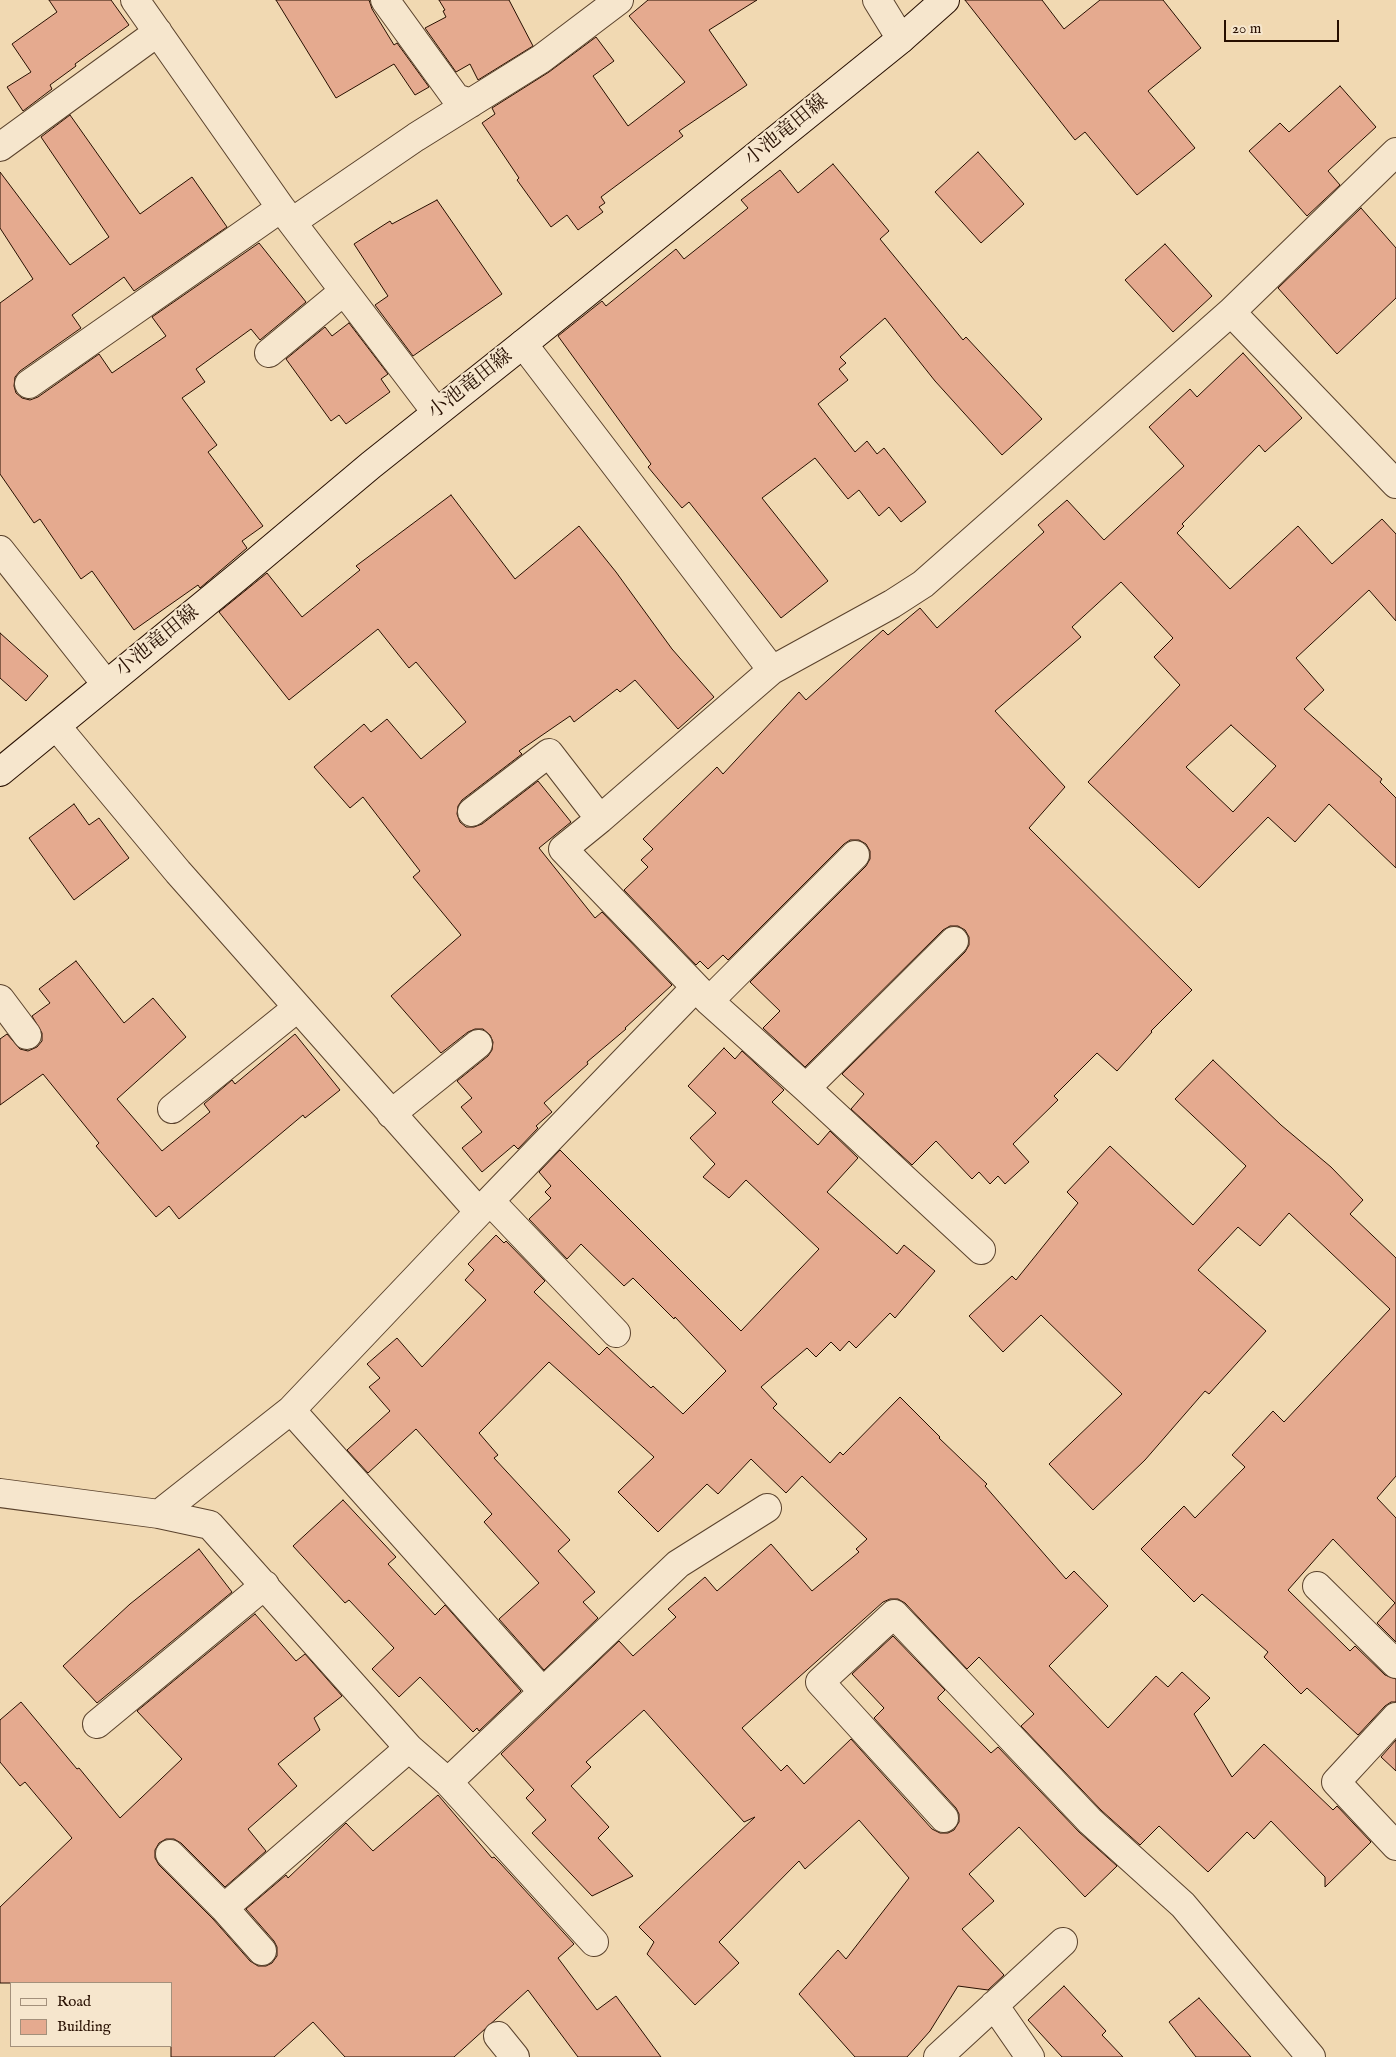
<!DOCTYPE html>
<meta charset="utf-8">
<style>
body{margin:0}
#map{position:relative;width:1396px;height:2057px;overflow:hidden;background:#f1d9b2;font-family:"IM FELL English",serif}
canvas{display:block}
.legend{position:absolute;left:10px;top:1982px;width:162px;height:65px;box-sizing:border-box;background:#f6e6cd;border:1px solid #a3907b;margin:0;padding:6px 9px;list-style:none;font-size:15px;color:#270f00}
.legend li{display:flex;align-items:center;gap:10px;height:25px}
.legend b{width:25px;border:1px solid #a3907b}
.scale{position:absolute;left:1224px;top:20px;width:115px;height:22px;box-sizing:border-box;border:2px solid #270f00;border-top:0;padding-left:6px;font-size:15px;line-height:18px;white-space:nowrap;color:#270f00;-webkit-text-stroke:4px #f6e6cd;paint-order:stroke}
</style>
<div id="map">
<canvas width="1396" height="2057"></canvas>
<ul class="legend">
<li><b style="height:6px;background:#f6e6cd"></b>Road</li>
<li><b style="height:14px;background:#e5aa8f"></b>Building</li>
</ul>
<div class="scale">20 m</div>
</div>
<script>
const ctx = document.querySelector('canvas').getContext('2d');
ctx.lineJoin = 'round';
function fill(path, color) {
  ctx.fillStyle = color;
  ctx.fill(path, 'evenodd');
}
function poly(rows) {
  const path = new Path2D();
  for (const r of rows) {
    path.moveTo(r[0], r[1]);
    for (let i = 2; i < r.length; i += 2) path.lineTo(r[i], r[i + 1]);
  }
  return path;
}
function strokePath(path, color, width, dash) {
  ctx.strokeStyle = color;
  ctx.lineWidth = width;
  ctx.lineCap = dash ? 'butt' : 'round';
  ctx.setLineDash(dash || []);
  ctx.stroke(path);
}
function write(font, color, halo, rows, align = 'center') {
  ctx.font = font + ' "IM FELL English","Noto Serif JP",serif';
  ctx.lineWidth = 4;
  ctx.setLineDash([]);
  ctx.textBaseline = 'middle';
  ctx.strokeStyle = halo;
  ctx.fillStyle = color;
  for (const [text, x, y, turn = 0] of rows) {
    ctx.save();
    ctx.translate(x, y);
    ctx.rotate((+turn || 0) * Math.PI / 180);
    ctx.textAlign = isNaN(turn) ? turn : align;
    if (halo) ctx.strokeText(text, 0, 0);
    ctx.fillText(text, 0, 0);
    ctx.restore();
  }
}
const building = poly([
 [49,0,111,0,129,25,75,64,76,66,50,85,52,89,23,111,7,87,31,72,12,44,57,12,49,0],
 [276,0,369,0,372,9,394,45,397,43,429,87,415,95,394,64,336,98,276,0],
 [439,0,509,0,533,46,478,80,470,64,456,72,425,28,446,17,443,11,445,10,439,0],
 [648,0,757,0,709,30,747,85,679,131,683,136,601,197,605,203,599,207,603,212,578,230,567,215,551,227,517,180,519,178,482,123,495,114,492,108,549,72,596,37,614,61,593,76,628,126,685,82,629,16,648,0],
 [965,0,1042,0,1064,29,1100,0,1163,0,1201,48,1148,91,1195,148,1137,195,1085,132,1075,140,965,0],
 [1340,86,1376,127,1328,171,1340,185,1307,216,1249,151,1280,123,1289,132,1340,86],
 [70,115,140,214,192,177,227,227,134,291,124,277,72,315,81,328,20,371,15,377,14,386,16,393,22,398,30,400,38,397,99,354,112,373,166,336,152,317,259,243,306,302,260,340,251,329,196,369,205,382,182,398,217,445,208,452,263,526,242,541,247,548,200,588,198,585,134,630,92,571,81,579,40,519,34,523,0,474,0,303,33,279,0,228,0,172,70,265,109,237,41,137,70,115],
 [978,152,1024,204,981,243,935,192,978,152],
 [833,164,889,231,880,239,963,340,966,337,1042,419,1002,455,935,381,885,318,840,357,846,363,839,369,848,380,818,404,855,452,867,441,877,454,884,448,926,502,901,522,889,507,879,516,859,490,848,499,815,458,762,498,828,581,781,618,689,502,682,508,648,467,651,464,558,336,602,301,606,306,676,249,684,259,748,208,741,200,780,170,798,193,833,164],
 [437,200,502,294,413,356,375,305,388,296,354,244,390,221,392,224,437,200],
 [1361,208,1396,248,1396,298,1337,354,1278,288,1361,208],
 [1165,244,1212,296,1173,332,1125,280,1165,244],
 [349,323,388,374,381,379,390,392,346,424,339,415,331,421,286,359,325,327,332,336,349,323],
 [1243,353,1302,418,1265,452,1259,445,1182,524,1184,526,1177,533,1230,589,1298,526,1332,564,1382,519,1396,534,1396,621,1369,590,1296,658,1324,690,1304,709,1382,779,1380,782,1396,798,1396,868,1329,804,1295,842,1268,817,1199,888,1088,782,1180,685,1154,657,1173,638,1121,582,1072,627,1081,637,995,711,1065,787,1029,828,1192,990,1151,1031,1152,1032,1117,1071,1097,1053,1054,1096,1058,1100,1013,1144,1029,1162,1005,1184,998,1176,990,1184,979,1172,972,1179,936,1141,912,1165,851,1109,864,1094,842,1074,965,952,969,945,969,937,965,930,958,926,950,926,943,930,805,1067,763,1028,780,1011,750,982,866,866,870,859,870,851,866,844,859,840,850,840,844,844,728,960,723,955,708,969,700,961,696,965,624,890,648,867,641,860,653,849,643,839,717,767,723,774,799,692,806,700,883,630,888,635,920,608,937,628,1044,532,1038,525,1067,500,1104,540,1184,466,1149,427,1190,389,1197,397,1243,353],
 [1231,725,1276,766,1233,812,1186,767,1231,725],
 [451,495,515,579,579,526,616,572,672,649,714,697,678,729,635,680,620,692,617,689,574,722,570,716,519,751,522,754,462,800,458,806,457,814,460,822,466,827,474,827,482,824,538,781,571,822,539,848,595,918,602,912,672,985,625,1028,626,1029,587,1062,588,1064,544,1103,552,1112,536,1126,538,1128,518,1149,514,1145,482,1172,462,1148,482,1132,461,1107,472,1098,457,1081,488,1056,492,1050,493,1042,490,1035,483,1029,475,1029,468,1032,441,1053,391,996,461,935,413,877,420,871,363,797,350,808,314,767,364,724,371,732,387,719,421,759,466,722,416,662,409,668,378,629,289,700,219,612,267,573,302,617,360,570,356,566,451,495],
 [0,633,48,676,26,701,0,678,0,633],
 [74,804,89,825,99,818,129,858,74,900,29,838,74,804],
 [76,961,124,1023,153,998,186,1037,117,1099,162,1151,210,1112,204,1104,232,1080,235,1084,295,1034,340,1090,305,1118,303,1115,179,1219,169,1206,156,1217,96,1146,99,1143,43,1074,0,1105,0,1039,7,1034,20,1049,28,1051,37,1047,42,1041,42,1033,32,1016,50,1003,39,989,76,961],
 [724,1048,735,1059,742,1051,784,1090,772,1102,818,1145,830,1131,858,1158,827,1192,897,1254,904,1245,935,1271,895,1318,890,1313,856,1348,849,1341,840,1351,831,1342,816,1357,807,1348,761,1387,777,1404,773,1408,830,1463,840,1452,843,1455,900,1397,940,1437,939,1438,987,1484,985,1486,1066,1579,1074,1571,1108,1606,1049,1666,1108,1728,1156,1676,1168,1687,1182,1672,1210,1698,1194,1714,1232,1777,1264,1744,1333,1810,1337,1806,1371,1842,1325,1887,1325,1877,1271,1821,1254,1839,1247,1832,1208,1872,1159,1826,1140,1845,1101,1810,1021,1726,1034,1714,979,1657,967,1669,905,1603,898,1599,890,1599,883,1602,742,1728,781,1771,787,1765,804,1784,851,1739,932,1829,940,1833,948,1833,954,1830,959,1822,959,1814,956,1808,874,1718,884,1708,852,1674,893,1636,945,1690,938,1697,938,1699,991,1753,998,1747,1079,1832,1117,1866,1085,1897,1019,1827,969,1874,994,1901,962,1929,1004,1975,988,1990,958,1986,930,2031,907,2057,855,2057,799,1994,838,1950,846,1959,909,1878,859,1820,805,1869,799,1861,719,1942,739,1963,695,2005,647,1954,654,1942,639,1927,755,1817,744,1822,644,1710,586,1762,591,1767,571,1786,609,1827,598,1838,633,1876,592,1896,532,1833,546,1820,526,1798,534,1790,501,1754,619,1641,633,1656,676,1617,668,1609,705,1577,717,1591,771,1544,812,1591,859,1552,856,1549,867,1539,802,1476,786,1493,751,1459,718,1494,707,1484,658,1532,618,1492,654,1457,549,1362,479,1433,498,1455,494,1458,570,1540,558,1551,595,1592,583,1602,598,1618,544,1670,499,1619,539,1583,484,1522,492,1514,416,1429,368,1473,347,1450,390,1411,369,1387,380,1378,367,1364,397,1338,422,1367,486,1300,465,1280,474,1270,468,1264,496,1235,504,1243,506,1241,545,1281,534,1292,599,1355,607,1347,651,1388,653,1386,683,1414,726,1371,675,1317,674,1319,633,1278,624,1286,581,1244,567,1259,529,1219,551,1198,545,1192,551,1186,539,1172,560,1150,741,1331,819,1249,746,1180,729,1198,703,1177,715,1164,690,1138,716,1113,688,1086,724,1048],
 [1213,1060,1281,1125,1331,1167,1363,1200,1350,1214,1396,1258,1396,1476,1377,1498,1396,1518,1396,1642,1377,1623,1395,1603,1333,1539,1288,1590,1350,1651,1355,1646,1385,1675,1396,1679,1396,1702,1391,1702,1385,1706,1358,1735,1307,1688,1301,1694,1264,1657,1268,1652,1202,1594,1194,1602,1141,1549,1184,1506,1195,1518,1245,1467,1232,1455,1273,1411,1284,1422,1390,1309,1289,1213,1260,1246,1238,1227,1198,1270,1266,1331,1209,1394,1205,1391,1145,1460,1093,1510,1049,1464,1122,1394,1041,1315,1003,1352,969,1316,1012,1276,1016,1280,1078,1203,1067,1192,1110,1146,1193,1225,1246,1166,1175,1099,1213,1060],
 [343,1500,396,1557,388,1564,435,1615,445,1605,521,1691,479,1731,477,1728,473,1732,420,1677,399,1697,372,1669,394,1648,349,1600,345,1603,293,1546,343,1500],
 [199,1549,232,1592,97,1703,63,1666,130,1604,199,1549],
 [255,1614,296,1661,305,1654,342,1696,314,1718,320,1730,278,1764,297,1786,248,1829,266,1851,225,1887,181,1843,174,1839,166,1839,159,1843,155,1850,155,1858,159,1865,213,1919,250,1961,258,1966,266,1966,272,1963,277,1956,277,1947,274,1941,246,1909,286,1875,288,1878,346,1823,373,1851,438,1795,492,1858,494,1857,500,1863,574,1944,558,1958,597,2010,616,1996,661,2057,578,2057,528,1990,454,2057,345,2057,313,2022,274,2057,171,2057,171,1983,0,1983,0,1907,72,1838,25,1782,20,1786,0,1762,0,1720,21,1702,77,1769,79,1768,120,1818,182,1759,137,1711,255,1614],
 [1396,1740,1396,1771,1381,1757,1396,1740],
 [1064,1986,1106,2031,1102,2035,1123,2057,1062,2057,1028,2020,1064,1986],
 [1199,1998,1251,2057,1196,2057,1169,2022,1199,1998]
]);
fill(building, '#e5aa8f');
strokePath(building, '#270f00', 1);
const minor = poly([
 [135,0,281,208,436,412],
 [385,0,456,98,471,103],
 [877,0,901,39],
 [0,147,158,32],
 [1396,152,1231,312,1396,484],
 [292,222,416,137,541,59,619,0],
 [523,344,772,670],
 [269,353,344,291],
 [29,384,281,208],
 [0,550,106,684],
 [472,812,549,753,600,819],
 [0,999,27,1035],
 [709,1001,855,855],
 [806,1088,954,941],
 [172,1109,297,1008],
 [391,1114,478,1044],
 [490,1201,616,1333],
 [479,1212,695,988],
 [981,1250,806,1088,709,1001,563,849,600,819,772,670,892,604,923,584,1231,312],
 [291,1410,543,1692],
 [0,1493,159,1514,291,1410,479,1212,178,872,57,727],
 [159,1514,210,1525,409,1748,448,1782,594,1942],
 [1317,1586,1396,1664],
 [1396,1717,1336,1782,1396,1846],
 [97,1724,265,1585],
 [448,1782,678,1564,767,1508],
 [944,1818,820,1682,894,1614,1090,1821,1183,1905,1311,2057],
 [170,1854,224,1908,262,1951],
 [224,1908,409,1748],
 [994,2005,1030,2057],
 [498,2036,515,2057],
 [938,2057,1063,1942]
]);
const secondary = poly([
 [0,772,240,575,371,465,523,344,901,39,945,0]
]);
strokePath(minor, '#5a422c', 30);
strokePath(secondary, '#270f00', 30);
strokePath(minor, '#f6e6cd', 28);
strokePath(secondary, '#f6e6cd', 28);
write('20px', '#270f00', '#f6e6cd', [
 ["小池竜田線",787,131,-39],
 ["小池竜田線",471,385,-38],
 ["小池竜田線",158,642,-39]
]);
</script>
